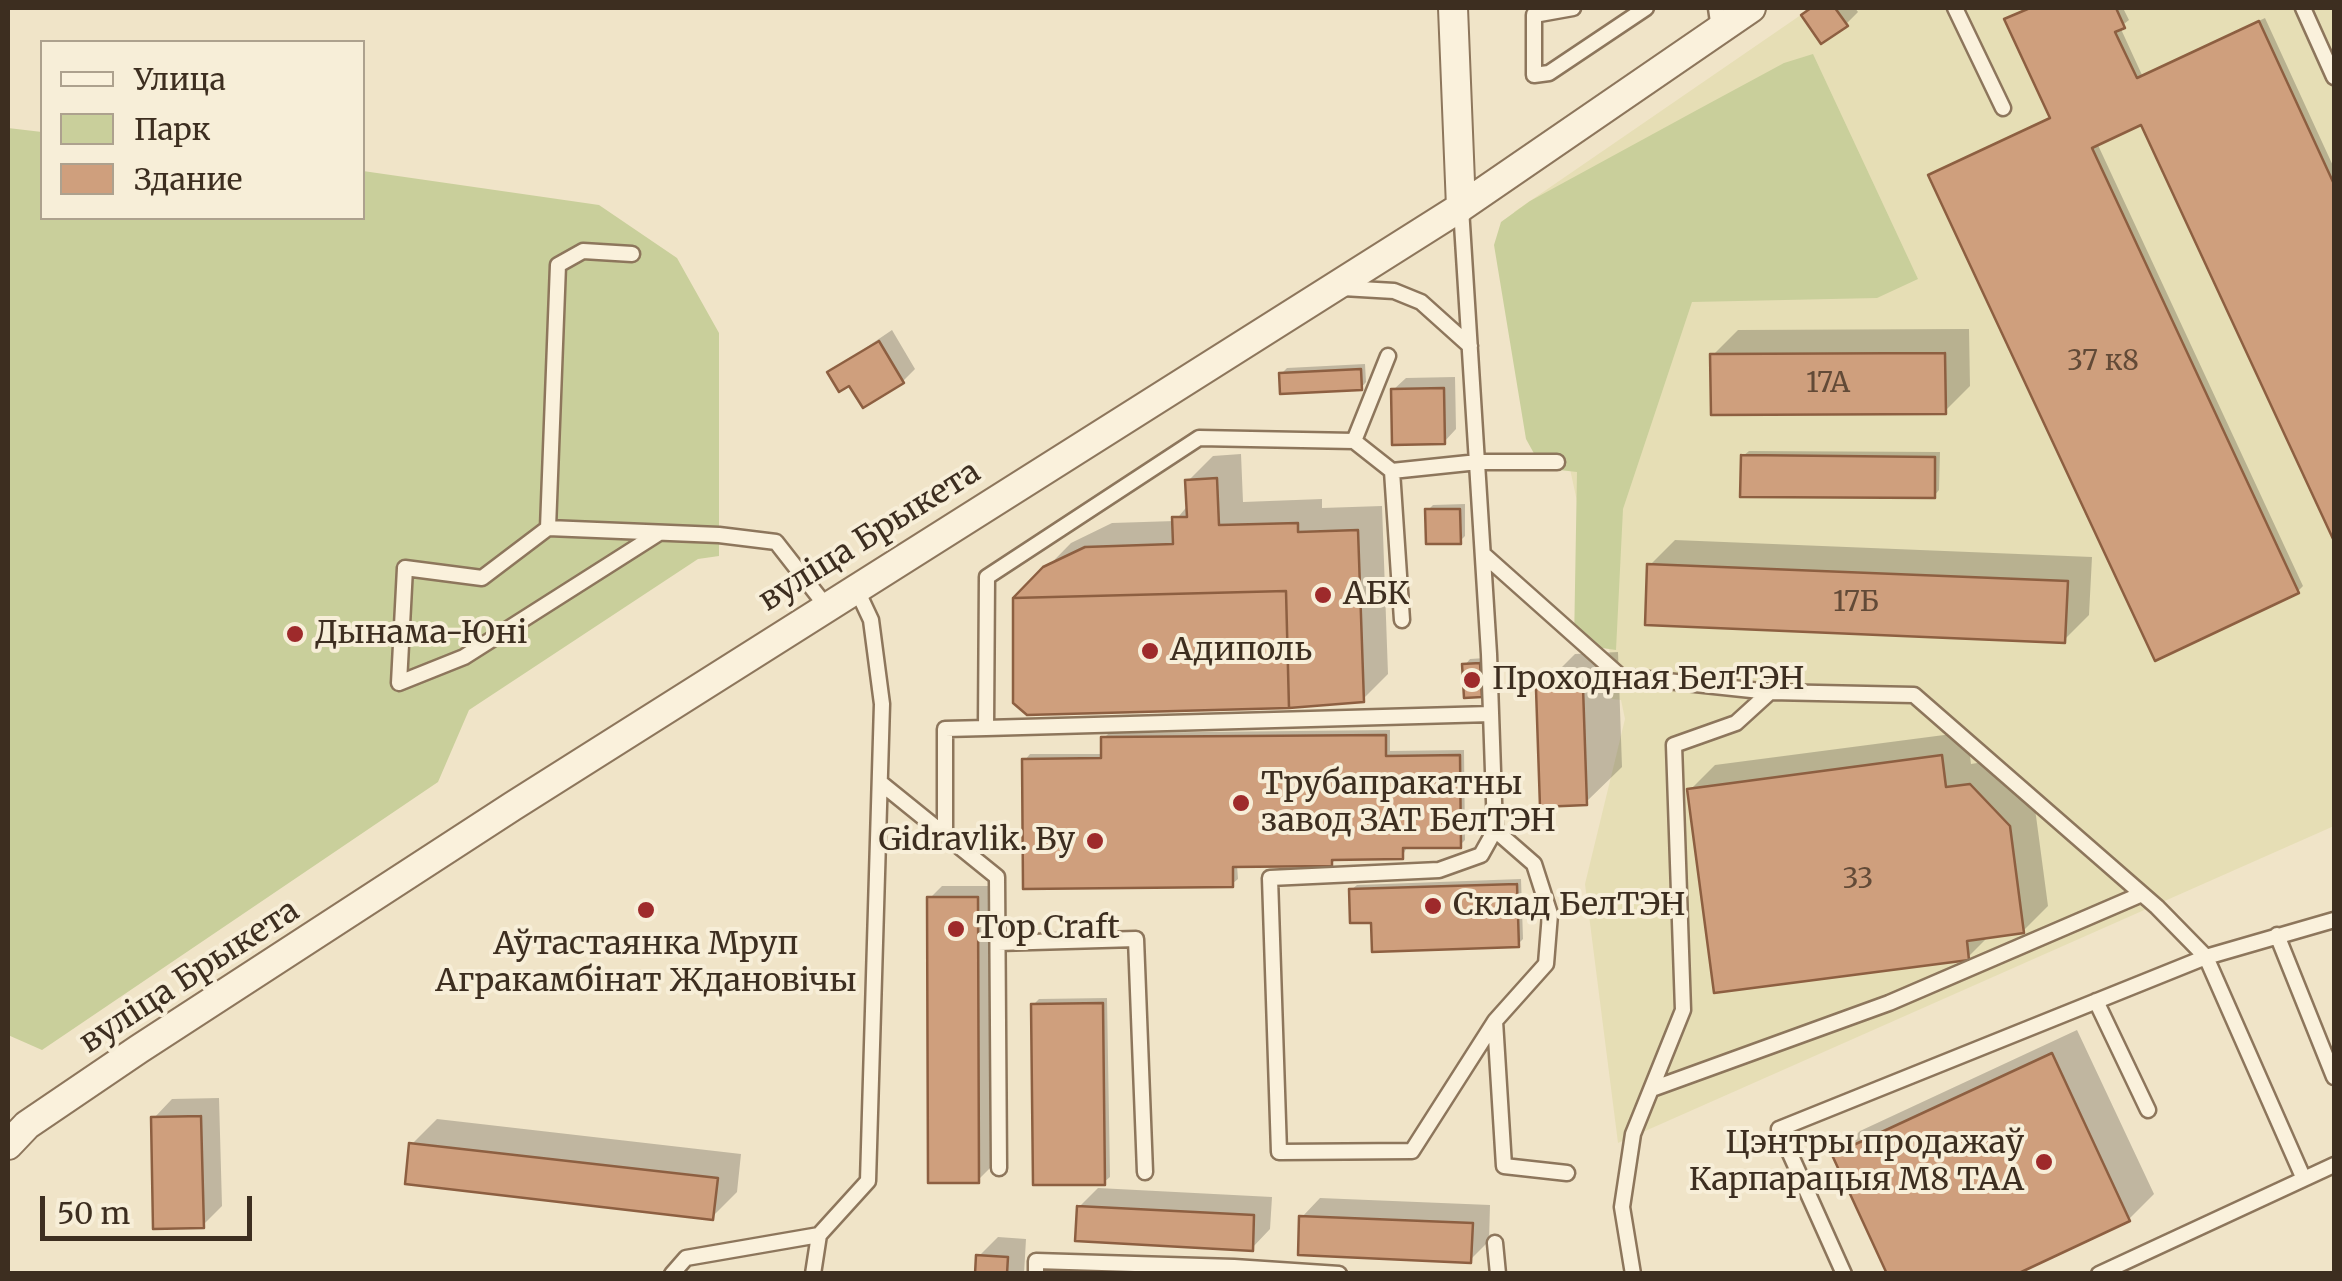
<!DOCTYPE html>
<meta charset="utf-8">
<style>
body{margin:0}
#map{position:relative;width:2342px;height:1281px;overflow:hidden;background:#f0e4c8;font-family:Merriweather,serif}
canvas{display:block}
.frame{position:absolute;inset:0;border:10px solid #3d2e20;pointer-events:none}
.legend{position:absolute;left:40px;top:40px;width:325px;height:180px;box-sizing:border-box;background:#f7eed8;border:2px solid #ada18e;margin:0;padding:12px 18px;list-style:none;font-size:30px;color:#3d2e20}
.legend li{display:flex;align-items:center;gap:20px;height:50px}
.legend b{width:50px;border:2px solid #ada18e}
.scale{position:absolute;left:40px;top:1196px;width:212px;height:45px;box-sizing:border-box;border:5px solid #3d2e20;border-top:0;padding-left:12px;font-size:30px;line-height:35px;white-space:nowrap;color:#3d2e20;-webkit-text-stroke:8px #f7eed8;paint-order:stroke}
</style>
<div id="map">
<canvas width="2342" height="1281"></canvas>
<div class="frame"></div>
<ul class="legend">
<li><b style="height:12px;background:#faf1dc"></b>Улица</li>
<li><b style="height:28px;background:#c9cf9b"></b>Парк</li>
<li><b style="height:28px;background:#cf9f7d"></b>Здание</li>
</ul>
<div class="scale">50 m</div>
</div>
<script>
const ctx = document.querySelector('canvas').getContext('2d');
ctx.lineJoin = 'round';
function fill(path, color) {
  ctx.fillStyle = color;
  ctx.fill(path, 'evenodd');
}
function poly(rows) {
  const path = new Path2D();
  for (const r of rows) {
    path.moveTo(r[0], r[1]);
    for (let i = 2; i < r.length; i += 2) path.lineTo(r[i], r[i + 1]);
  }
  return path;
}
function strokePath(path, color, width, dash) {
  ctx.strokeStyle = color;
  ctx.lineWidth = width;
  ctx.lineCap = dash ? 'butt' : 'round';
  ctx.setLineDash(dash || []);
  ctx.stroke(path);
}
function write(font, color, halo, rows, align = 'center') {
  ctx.font = font + ' Merriweather,serif';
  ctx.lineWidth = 8;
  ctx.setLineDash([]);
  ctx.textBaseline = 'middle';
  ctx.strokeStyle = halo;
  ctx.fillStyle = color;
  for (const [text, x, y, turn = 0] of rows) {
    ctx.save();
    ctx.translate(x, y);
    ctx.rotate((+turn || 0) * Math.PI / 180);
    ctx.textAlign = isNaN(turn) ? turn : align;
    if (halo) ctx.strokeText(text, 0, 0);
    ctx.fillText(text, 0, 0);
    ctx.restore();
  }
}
fill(poly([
 [1811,8,2334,8,2334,826,1618,1143,1585,884,1625,719,1621,700,1612,699,1614,671,1514,212]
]), '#e6deb5');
fill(poly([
 [1813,54,1918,279,1877,298,1692,302,1623,509,1616,650,1574,644,1577,472,1542,468,1526,439,1494,245,1501,222,1530,201,1697,110,1784,63],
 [8,128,42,132,42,218,362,218,363,171,599,205,677,258,719,333,719,556,698,559,469,710,438,782,42,1050,8,1035]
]), '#c9cf9b');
fill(poly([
 [1812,8,1855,8,1858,12,1846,24,1804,15],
 [2027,8,2123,8,2129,20,2120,27,2142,75,2265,18,2334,168,2334,535,2142,122,2097,143,2303,586,2298,591,1931,176,2052,117,2007,20],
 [1969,329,1970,386,1945,411,1713,355,1738,330],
 [892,330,915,369,903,381,850,383,830,372],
 [1365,364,1366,382,1361,388,1281,374,1287,368],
 [1455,377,1456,429,1444,442,1393,390,1406,378],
 [1749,451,1940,452,1939,490,1934,496,1743,456],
 [1241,454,1243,502,1322,499,1322,508,1382,506,1388,674,1363,699,1016,599,1071,543,1112,523,1175,521,1189,504,1188,481,1213,456],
 [1465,504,1465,536,1460,541,1428,510,1433,505],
 [1675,540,2092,557,2089,615,2064,640,1650,565],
 [1618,652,1622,767,1586,802,1539,690,1575,654],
 [1485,658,1487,689,1481,694,1465,665,1470,659],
 [1390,730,1390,751,1464,750,1465,840,1460,845,1408,845,1402,857,1337,858,1331,864,1237,865,1238,879,1232,884,1025,760,1030,754,1104,754,1104,738,1109,733],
 [1967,732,1971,764,1996,760,2034,801,2048,906,2023,931,1990,935,1968,957,1690,790,1715,765],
 [1521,879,1523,939,1518,944,1373,920,1351,890,1357,885],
 [942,886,989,886,990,1168,978,1180,930,898],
 [1107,998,1110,1177,1104,1182,1033,1005,1039,999],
 [2077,1030,2154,1194,2129,1219,1835,1156,1860,1131],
 [219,1098,222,1206,203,1225,154,1118,172,1099],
 [437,1119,741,1154,737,1192,712,1217,412,1144],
 [1098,1188,1272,1197,1270,1229,1252,1248,1079,1207],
 [1320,1198,1490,1205,1489,1241,1470,1260,1302,1217],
 [998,1237,1026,1239,1024,1274,977,1274,979,1256]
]), '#0003');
const building = poly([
 [1811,8,1835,8,1848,26,1821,44,1801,15,1811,8],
 [2030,8,2116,8,2125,28,2115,32,2137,78,2259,21,2334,184,2334,541,2141,125,2092,148,2299,593,2155,661,1928,175,2050,118,2004,19,2030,8],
 [879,341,904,383,863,408,849,386,839,392,827,372,879,341],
 [1945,353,1946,414,1711,415,1710,354,1945,353],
 [1361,369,1362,390,1280,394,1279,373,1361,369],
 [1444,388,1445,444,1392,445,1391,389,1444,388],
 [1741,455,1935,457,1935,498,1740,497,1741,455],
 [1217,478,1219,525,1298,523,1298,532,1358,530,1364,702,1289,708,1286,591,1013,598,1043,567,1085,547,1173,544,1172,517,1187,517,1185,480,1217,478],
 [1425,509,1460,509,1461,544,1426,544,1425,509],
 [1647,564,2068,581,2065,643,1645,625,1647,564],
 [1286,591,1289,708,1027,715,1013,703,1013,598,1286,591],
 [1480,663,1482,697,1464,698,1462,664,1480,663],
 [1583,687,1587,805,1540,807,1536,689,1583,687],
 [1386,735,1386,756,1460,755,1461,848,1403,848,1403,859,1332,860,1332,866,1233,867,1233,887,1023,889,1022,759,1101,758,1101,737,1386,735],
 [1942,755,1946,787,1970,784,2010,826,2024,933,1967,941,1969,960,1714,993,1687,789,1942,755],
 [1517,884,1519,947,1372,952,1371,923,1350,923,1349,889,1517,884],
 [927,897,978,897,979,1183,928,1183,927,897],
 [1103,1003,1105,1185,1033,1185,1031,1004,1103,1003],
 [2052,1053,2130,1221,2017,1274,1887,1274,1832,1155,2052,1053],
 [201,1116,204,1228,153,1229,151,1117,201,1116],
 [409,1143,718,1178,713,1220,405,1184,409,1143],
 [1077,1206,1254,1215,1253,1251,1075,1241,1077,1206],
 [1299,1216,1473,1223,1471,1263,1298,1255,1299,1216],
 [976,1255,1008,1257,1007,1274,975,1274,976,1255]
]);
fill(building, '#cf9f7d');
strokePath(building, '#8d5f41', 2.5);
const service = poly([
 [1573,8,1534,15,1534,75,1549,73,1646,8],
 [1716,8,1719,29],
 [1955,8,2003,108],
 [2303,8,2334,77],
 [1461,208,1489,654,1495,830,1534,864,1550,914,1546,964,1495,1021,1504,1166,1567,1173],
 [632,254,583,251,558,265,548,528,719,535,776,542,826,606],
 [1343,288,1394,291,1421,302,1470,346],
 [1354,441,1388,356],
 [1392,471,1402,620],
 [548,528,482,578,405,568,399,683,464,657,659,533],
 [1483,554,1620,676,1770,692,1914,695,2157,907,2206,957,2303,1177],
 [986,728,1491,714],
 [882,784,997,877,999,1168],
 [1495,830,1481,855,1439,870,1270,878,1279,1152,1412,1151,1495,1021],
 [945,834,945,729,986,728,987,577,1199,438,1354,441,1392,471,1478,462,1557,462],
 [2277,935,2334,1077],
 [998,943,1136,939,1145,1172],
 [2096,1001,2148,1110],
 [1652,1089,1889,1003,2142,894],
 [1495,1243,1498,1274],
 [1234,1267,1339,1274],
 [672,1274,686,1258,819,1235],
 [813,1274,819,1235,868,1181,882,704,871,620,856,588],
 [1036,1274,1036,1261,1234,1267,1233,1274],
 [1633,1274,1622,1207,1633,1134,1683,1010,1674,745,1736,723,1770,692],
 [1844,1274,1779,1129,2206,957,2334,920],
 [2099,1274,2334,1165]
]);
const minor = poly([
 [1453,8,1461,207],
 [8,1145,27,1125,139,1049,513,806,1461,207,1751,8]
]);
strokePath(service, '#8d765c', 19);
strokePath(minor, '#8d765c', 32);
strokePath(service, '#faf1dc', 14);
strokePath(minor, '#faf1dc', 28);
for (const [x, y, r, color] of [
 [1323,595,10,"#9e2a2b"],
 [295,634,10,"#9e2a2b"],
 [1150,651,10,"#9e2a2b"],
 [1472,680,10,"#9e2a2b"],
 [1241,803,10,"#9e2a2b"],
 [1095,841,10,"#9e2a2b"],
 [1433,906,10,"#9e2a2b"],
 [646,910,10,"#9e2a2b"],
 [956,929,10,"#9e2a2b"],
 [2044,1162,10,"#9e2a2b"]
]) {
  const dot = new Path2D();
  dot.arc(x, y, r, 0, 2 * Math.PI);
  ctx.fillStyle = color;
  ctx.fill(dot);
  strokePath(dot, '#f7eed8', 4);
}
write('28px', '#624a37', null, [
 ["37 к8",2103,362],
 ["17А",1828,384],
 ["17Б",1856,603],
 ["33",1858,880]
]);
write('32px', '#3d2e20', '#f7eed8', [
 ["вуліца Брыкета",870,537,-32],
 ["вуліца Брыкета",190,977,-33]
]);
write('32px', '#3d2e20', '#f7eed8', [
 ["АБК",1343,595],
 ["Дынама-Юні",315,634],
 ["Адиполь",1170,651],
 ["Проходная БелТЭН",1492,680],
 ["Трубапракатны",1261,785],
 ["завод ЗАТ БелТЭН",1261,822],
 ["Gidravlik. By",1075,841,"right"],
 ["Склад БелТЭН",1453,906],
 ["Top Craft",976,929],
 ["Аўтастаянка Мруп",646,945,"center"],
 ["Агракамбінат Ждановічы",646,982,"center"],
 ["Цэнтры продажаў",2024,1144,"right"],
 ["Карпарацыя М8 ТАА",2024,1181,"right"]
], 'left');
</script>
